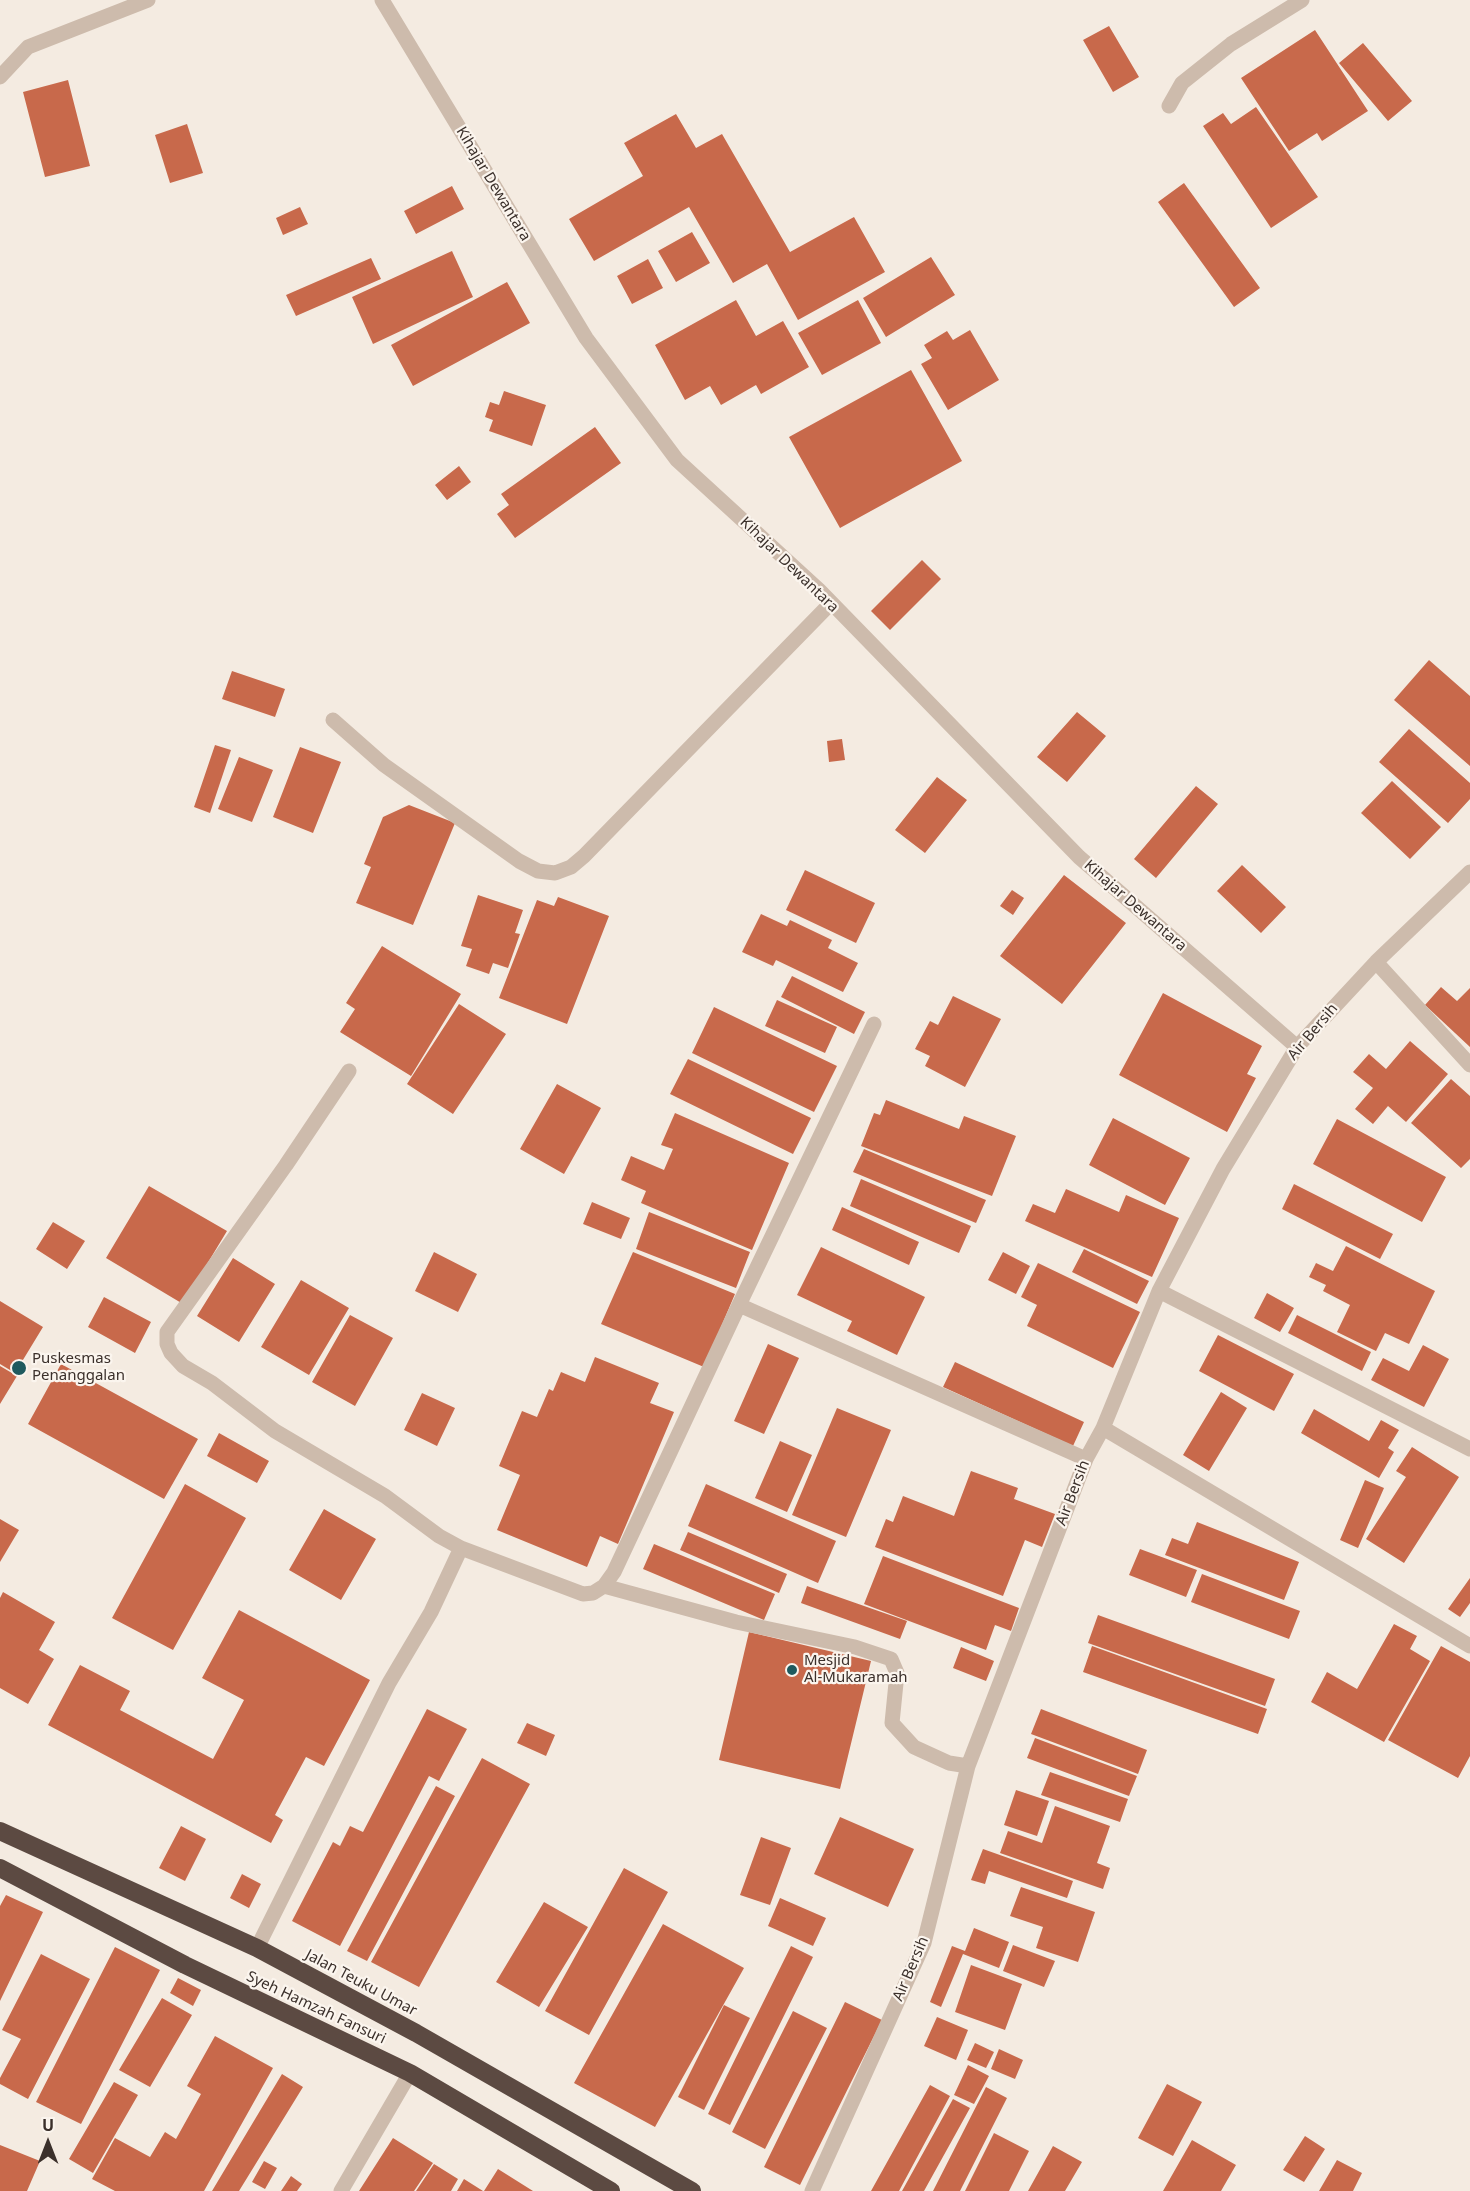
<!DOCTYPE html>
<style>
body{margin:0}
#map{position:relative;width:1470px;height:2191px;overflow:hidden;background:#f4ebe1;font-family:"Noto Sans",sans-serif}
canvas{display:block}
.north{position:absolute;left:18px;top:2113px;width:60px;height:60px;-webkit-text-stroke:4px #fbf5ee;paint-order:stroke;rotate:0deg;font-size:16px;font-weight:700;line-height:24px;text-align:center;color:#3b302b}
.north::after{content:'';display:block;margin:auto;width:21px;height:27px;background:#3b302b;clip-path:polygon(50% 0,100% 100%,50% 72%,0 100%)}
</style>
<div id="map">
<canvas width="1470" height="2191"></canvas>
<div class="north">U</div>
</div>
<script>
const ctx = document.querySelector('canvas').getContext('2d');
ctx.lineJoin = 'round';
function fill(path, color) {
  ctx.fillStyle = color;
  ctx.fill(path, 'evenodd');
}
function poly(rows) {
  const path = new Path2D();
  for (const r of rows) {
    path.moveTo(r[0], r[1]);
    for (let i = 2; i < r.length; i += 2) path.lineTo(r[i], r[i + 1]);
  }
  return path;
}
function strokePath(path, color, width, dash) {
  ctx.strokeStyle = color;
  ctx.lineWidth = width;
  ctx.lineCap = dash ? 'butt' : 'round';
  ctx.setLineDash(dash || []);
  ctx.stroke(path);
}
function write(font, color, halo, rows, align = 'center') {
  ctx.font = font + ' "Noto Sans",sans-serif';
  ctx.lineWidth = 4.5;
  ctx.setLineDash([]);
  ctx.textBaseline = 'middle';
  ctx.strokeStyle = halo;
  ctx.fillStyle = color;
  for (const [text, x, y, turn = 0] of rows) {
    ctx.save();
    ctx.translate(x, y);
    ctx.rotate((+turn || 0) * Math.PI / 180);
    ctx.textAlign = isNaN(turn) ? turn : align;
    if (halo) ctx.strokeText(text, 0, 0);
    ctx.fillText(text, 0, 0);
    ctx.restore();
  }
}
fill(poly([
 [1109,26,1139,77,1113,92,1083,40],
 [1315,30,1368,111,1322,141,1317,133,1289,151,1241,78],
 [1363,43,1412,101,1388,121,1339,63],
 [68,80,90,166,45,177,23,92],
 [1256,107,1318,197,1271,228,1203,126,1223,113,1231,124],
 [676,114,696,148,722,134,790,252,854,217,885,272,798,320,767,264,733,283,689,207,594,261,569,219,643,176,624,143],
 [187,124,203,173,170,183,155,135],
 [1184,183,1260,288,1234,307,1158,202],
 [452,186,464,209,416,234,404,211],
 [300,207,308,224,283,235,276,218],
 [692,232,710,263,676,282,658,251],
 [452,251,473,297,373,344,352,297],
 [931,257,955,295,886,337,863,298],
 [371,258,381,279,296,316,286,295],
 [648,259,663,288,632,304,617,276],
 [507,282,530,323,413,386,391,345],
 [736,300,756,336,783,321,809,367,761,394,756,385,721,405,710,386,685,400,655,345],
 [858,300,881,343,822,375,798,333],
 [970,330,999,380,948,410,921,364,932,358,924,345,947,331,953,340],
 [911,370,962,461,840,528,789,437],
 [504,391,546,405,532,446,489,431,493,420,485,417,490,402,499,405],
 [595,427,621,463,515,538,497,514,509,505,501,494],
 [459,466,471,482,447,500,435,485],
 [922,560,941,579,890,630,871,611],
 [1429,660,1470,696,1470,766,1394,700],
 [232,671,285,689,275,717,222,699],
 [1077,712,1106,736,1067,782,1037,757],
 [1409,729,1470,783,1470,799,1448,823,1379,762],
 [842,739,845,760,829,762,827,741],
 [215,745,231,750,210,813,194,807],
 [300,747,341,762,313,833,273,817],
 [239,757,273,770,252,822,218,809],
 [937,777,967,800,925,853,895,830],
 [1392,781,1441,827,1410,859,1361,813],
 [1196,786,1218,804,1156,878,1134,859],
 [409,805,455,823,413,925,356,903,371,867,364,864,383,817],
 [1242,865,1286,907,1261,933,1217,891],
 [805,870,875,903,856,943,786,910],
 [1064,875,1126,923,1062,1004,1000,956],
 [1012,890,1024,898,1013,915,1000,906],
 [478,895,523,910,515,933,520,934,508,968,493,963,489,974,466,966,472,949,461,946],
 [558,897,609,916,567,1024,499,998,537,900,554,906],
 [761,914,787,926,790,920,832,940,828,948,858,963,843,992,776,960,773,966,742,952],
 [382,946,461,994,411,1076,340,1032,355,1009,346,1003],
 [792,976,865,1012,854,1034,781,997],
 [1441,987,1457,1001,1470,988,1470,1047,1425,1005],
 [1163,993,1262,1046,1247,1074,1256,1078,1227,1132,1119,1075],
 [953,996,1001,1019,965,1087,925,1066,930,1056,915,1049,930,1021,938,1025],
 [777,1000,837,1027,825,1053,765,1026],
 [459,1004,506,1034,453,1114,407,1084],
 [714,1007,837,1066,814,1112,692,1053],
 [1410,1041,1448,1074,1406,1122,1388,1106,1373,1124,1355,1109,1373,1088,1353,1072,1369,1054,1386,1069],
 [688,1059,811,1118,793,1154,670,1094],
 [1451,1079,1470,1096,1470,1159,1461,1168,1411,1123],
 [557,1084,601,1108,564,1174,520,1149],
 [886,1100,959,1129,964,1116,1016,1136,992,1196,861,1146,874,1113,880,1115],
 [675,1113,789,1163,752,1250,641,1203,646,1191,621,1180,631,1156,664,1170,673,1149,661,1145],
 [1113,1118,1190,1158,1165,1205,1089,1165],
 [1337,1119,1446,1177,1422,1222,1313,1164],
 [864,1149,986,1200,976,1223,853,1172],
 [861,1179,971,1226,959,1253,850,1206],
 [1294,1184,1393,1234,1380,1259,1282,1209],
 [149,1186,227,1231,183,1304,106,1258],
 [1066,1189,1119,1212,1126,1195,1179,1218,1152,1277,1025,1221,1033,1204,1055,1213],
 [592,1202,630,1218,621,1239,583,1224],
 [842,1207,919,1242,909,1265,832,1230],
 [649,1212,750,1252,736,1288,636,1249],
 [53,1222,85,1241,67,1269,36,1249],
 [1346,1246,1435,1291,1409,1344,1385,1333,1376,1351,1337,1332,1350,1305,1323,1291,1326,1285,1309,1277,1316,1263,1333,1271],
 [821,1247,925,1297,897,1355,847,1331,852,1321,797,1295],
 [1084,1249,1149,1281,1137,1304,1072,1272],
 [434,1252,477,1274,458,1312,415,1291],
 [633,1252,735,1294,704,1367,601,1324],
 [1003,1252,1030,1266,1016,1294,988,1280],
 [233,1258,275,1284,239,1342,197,1316],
 [1038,1263,1140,1312,1113,1368,1027,1326,1037,1305,1021,1297],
 [301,1280,349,1308,309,1375,261,1347],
 [1267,1293,1294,1308,1280,1332,1254,1318],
 [104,1297,151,1322,135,1353,88,1327],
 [0,1301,43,1327,15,1373,0,1364],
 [350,1315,393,1338,355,1406,312,1382],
 [1297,1315,1371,1352,1362,1371,1288,1333],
 [1218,1335,1294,1374,1274,1411,1199,1371],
 [768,1344,799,1358,764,1434,734,1421],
 [1423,1345,1449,1359,1424,1407,1371,1380,1383,1358,1409,1371],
 [595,1357,659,1383,650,1403,674,1412,618,1544,600,1536,587,1567,497,1530,520,1475,499,1466,522,1411,537,1417,549,1389,553,1391,561,1372,585,1382],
 [955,1362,1084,1422,1073,1446,943,1387],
 [61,1364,198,1439,164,1499,28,1424],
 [0,1366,17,1376,0,1404],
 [1221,1392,1247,1408,1209,1471,1183,1455],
 [422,1393,455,1408,437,1446,404,1430],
 [837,1408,891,1430,846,1537,792,1515],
 [1314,1409,1369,1441,1381,1420,1399,1430,1388,1448,1394,1452,1379,1478,1301,1433],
 [219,1433,269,1461,257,1483,207,1456],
 [780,1441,812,1455,787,1512,755,1498],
 [1412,1447,1459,1477,1404,1563,1366,1539,1406,1477,1396,1471],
 [971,1471,1018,1488,1014,1499,1055,1514,1042,1547,1025,1540,1003,1596,875,1547,886,1519,893,1522,903,1496,954,1516],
 [1365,1480,1384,1488,1358,1548,1340,1540],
 [185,1484,246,1518,173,1650,112,1618],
 [706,1484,836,1541,818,1583,688,1526],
 [324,1509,376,1539,341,1600,289,1570],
 [0,1519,19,1530,0,1562],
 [1197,1522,1299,1562,1284,1600,1165,1555,1172,1538,1188,1544],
 [688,1532,787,1574,779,1593,680,1550],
 [654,1544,775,1594,764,1620,643,1569],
 [1140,1549,1197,1570,1186,1597,1129,1575],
 [883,1556,1019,1608,1011,1631,995,1625,986,1650,864,1604],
 [1202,1574,1300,1611,1289,1639,1191,1602],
 [1470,1578,1470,1603,1460,1617,1448,1609],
 [807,1586,907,1621,900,1639,801,1603],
 [3,1592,55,1622,39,1650,54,1659,28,1704,0,1688,0,1598],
 [239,1610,370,1680,324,1766,306,1757,275,1815,283,1820,271,1843,48,1725,80,1665,130,1691,120,1710,213,1759,244,1700,202,1678],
 [1098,1615,1275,1679,1265,1706,1088,1643],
 [1394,1624,1417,1636,1410,1649,1430,1661,1384,1742,1311,1702,1327,1672,1357,1689],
 [749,1632,871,1661,840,1789,719,1760],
 [1092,1646,1267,1709,1258,1734,1083,1672],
 [1441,1646,1470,1662,1470,1756,1458,1778,1388,1740],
 [961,1647,994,1661,986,1681,953,1668],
 [427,1709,467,1729,439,1781,429,1776,340,1946,292,1921,333,1842,340,1846,350,1826,363,1832],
 [1041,1709,1147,1750,1138,1774,1031,1734],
 [527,1723,555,1735,546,1756,517,1743],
 [1035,1738,1137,1776,1129,1796,1027,1758],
 [482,1758,530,1784,419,1987,371,1962],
 [1050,1772,1128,1799,1120,1822,1041,1795],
 [436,1786,455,1796,367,1961,347,1951],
 [1016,1790,1049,1801,1037,1836,1004,1825],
 [1055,1806,1110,1826,1097,1863,1110,1868,1103,1889,1000,1853,1008,1831,1042,1843],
 [840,1817,914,1849,888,1907,814,1874],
 [181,1826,206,1839,185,1881,159,1868],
 [761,1837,791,1848,770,1905,740,1895],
 [983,1849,1073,1881,1067,1898,989,1871,985,1884,971,1880],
 [624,1868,668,1892,589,2035,545,2011],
 [242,1874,261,1884,249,1908,230,1898],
 [1021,1887,1095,1912,1078,1962,1036,1948,1043,1927,1010,1916],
 [6,1895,43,1912,0,2001,0,1906],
 [780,1898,826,1918,813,1946,768,1926],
 [544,1902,588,1927,539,2007,496,1982],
 [663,1924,744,1968,655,2127,574,2083],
 [974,1928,1009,1942,999,1968,963,1954,941,2007,930,2002,952,1946,965,1951],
 [1013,1945,1055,1961,1044,1987,1003,1971],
 [791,1946,813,1957,730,2125,708,2114],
 [115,1947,160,1970,81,2124,36,2102],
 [41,1954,90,1979,28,2099,0,2084,0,2078,21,2039,2,2030],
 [971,1965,1022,1984,1005,2030,955,2012],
 [178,1978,201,1990,193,2006,170,1993],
 [162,1998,192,2015,150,2087,119,2070],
 [845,2002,882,2020,800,2185,764,2167],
 [724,2005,750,2018,704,2110,678,2097],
 [793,2011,827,2028,765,2149,732,2132],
 [937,2017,968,2030,956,2060,924,2046],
 [215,2036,273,2068,204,2191,115,2191,92,2179,115,2138,150,2157,165,2132,176,2139,201,2094,187,2086],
 [975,2043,994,2052,986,2068,967,2060],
 [999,2049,1023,2060,1015,2079,991,2069],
 [968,2065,989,2076,974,2104,954,2095],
 [282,2074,303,2087,239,2191,212,2191],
 [114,2082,138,2095,93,2173,69,2159],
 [1167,2084,1202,2102,1173,2156,1138,2138],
 [930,2085,950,2096,899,2191,871,2191],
 [986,2087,1007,2098,960,2191,933,2191],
 [953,2099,970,2108,924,2191,902,2191],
 [994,2133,1029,2151,1009,2191,965,2191],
 [1305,2136,1325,2149,1304,2182,1283,2170],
 [393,2138,433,2163,414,2191,359,2191],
 [1192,2140,1236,2165,1221,2191,1163,2191],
 [0,2145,40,2161,27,2191,0,2191],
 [1053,2146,1082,2162,1065,2191,1028,2191],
 [1337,2160,1362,2173,1353,2191,1319,2191],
 [264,2161,277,2168,265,2189,252,2182],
 [434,2164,458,2179,451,2191,416,2191],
 [498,2169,533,2191,484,2191],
 [291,2176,302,2184,297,2191,281,2191],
 [464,2179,483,2191,457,2191]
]), '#c8694b');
strokePath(poly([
 [382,0,586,338,677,460,819,590,1079,857,1297,1047],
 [0,77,28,47,148,0],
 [1169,106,1182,83,1231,44,1302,0],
 [333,720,384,765,519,861,538,871,555,873,571,867,584,856,831,603],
 [1376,962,1470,1065],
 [1159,1291,1470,1449],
 [739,1305,874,1024],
 [1103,1428,1470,1646],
 [461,1548,583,1594,593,1593,604,1586,614,1572,739,1305,1086,1459],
 [604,1586,736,1622,855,1647,891,1659,897,1673,892,1723,914,1747,949,1763,968,1766],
 [257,1948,389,1683,431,1612,461,1548,439,1536,385,1496,275,1431,212,1383,183,1366,171,1353,167,1344,167,1332,286,1165,349,1071],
 [341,2191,410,2073],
 [812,2191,924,1943,968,1766,1086,1459,1103,1428,1159,1291,1223,1169,1297,1047,1376,962,1470,872]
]), '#cdbbac', 15);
strokePath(poly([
 [0,1831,257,1948,416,2033,692,2191],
 [0,1868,185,1965,410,2073,611,2191]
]), '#5c4a42', 18);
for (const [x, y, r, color] of [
 [19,1368,8,"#1f5a5e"],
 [792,1670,6,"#1f5a5e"]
]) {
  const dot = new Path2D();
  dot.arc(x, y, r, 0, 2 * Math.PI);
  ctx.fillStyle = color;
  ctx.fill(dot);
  strokePath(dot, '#fbf5ee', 2);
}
write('15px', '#3b302b', '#fbf5ee', [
 ["Kihajar Dewantara",493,184,59],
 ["Kihajar Dewantara",789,565,44],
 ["Kihajar Dewantara",1135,906,41],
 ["Air Bersih",1313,1032,-50],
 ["Air Bersih",1073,1493,-69],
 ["Air Bersih",911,1969,-67],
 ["Jalan Teuku Umar",361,1983,28],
 ["Syeh Hamzah Fansuri",316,2008,25]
]);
write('15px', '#3b302b', '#fbf5ee', [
 ["Puskesmas",32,1359],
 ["Penanggalan",32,1376],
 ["Mesjid",804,1661],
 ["Al-Mukaramah",804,1678]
], 'left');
</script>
